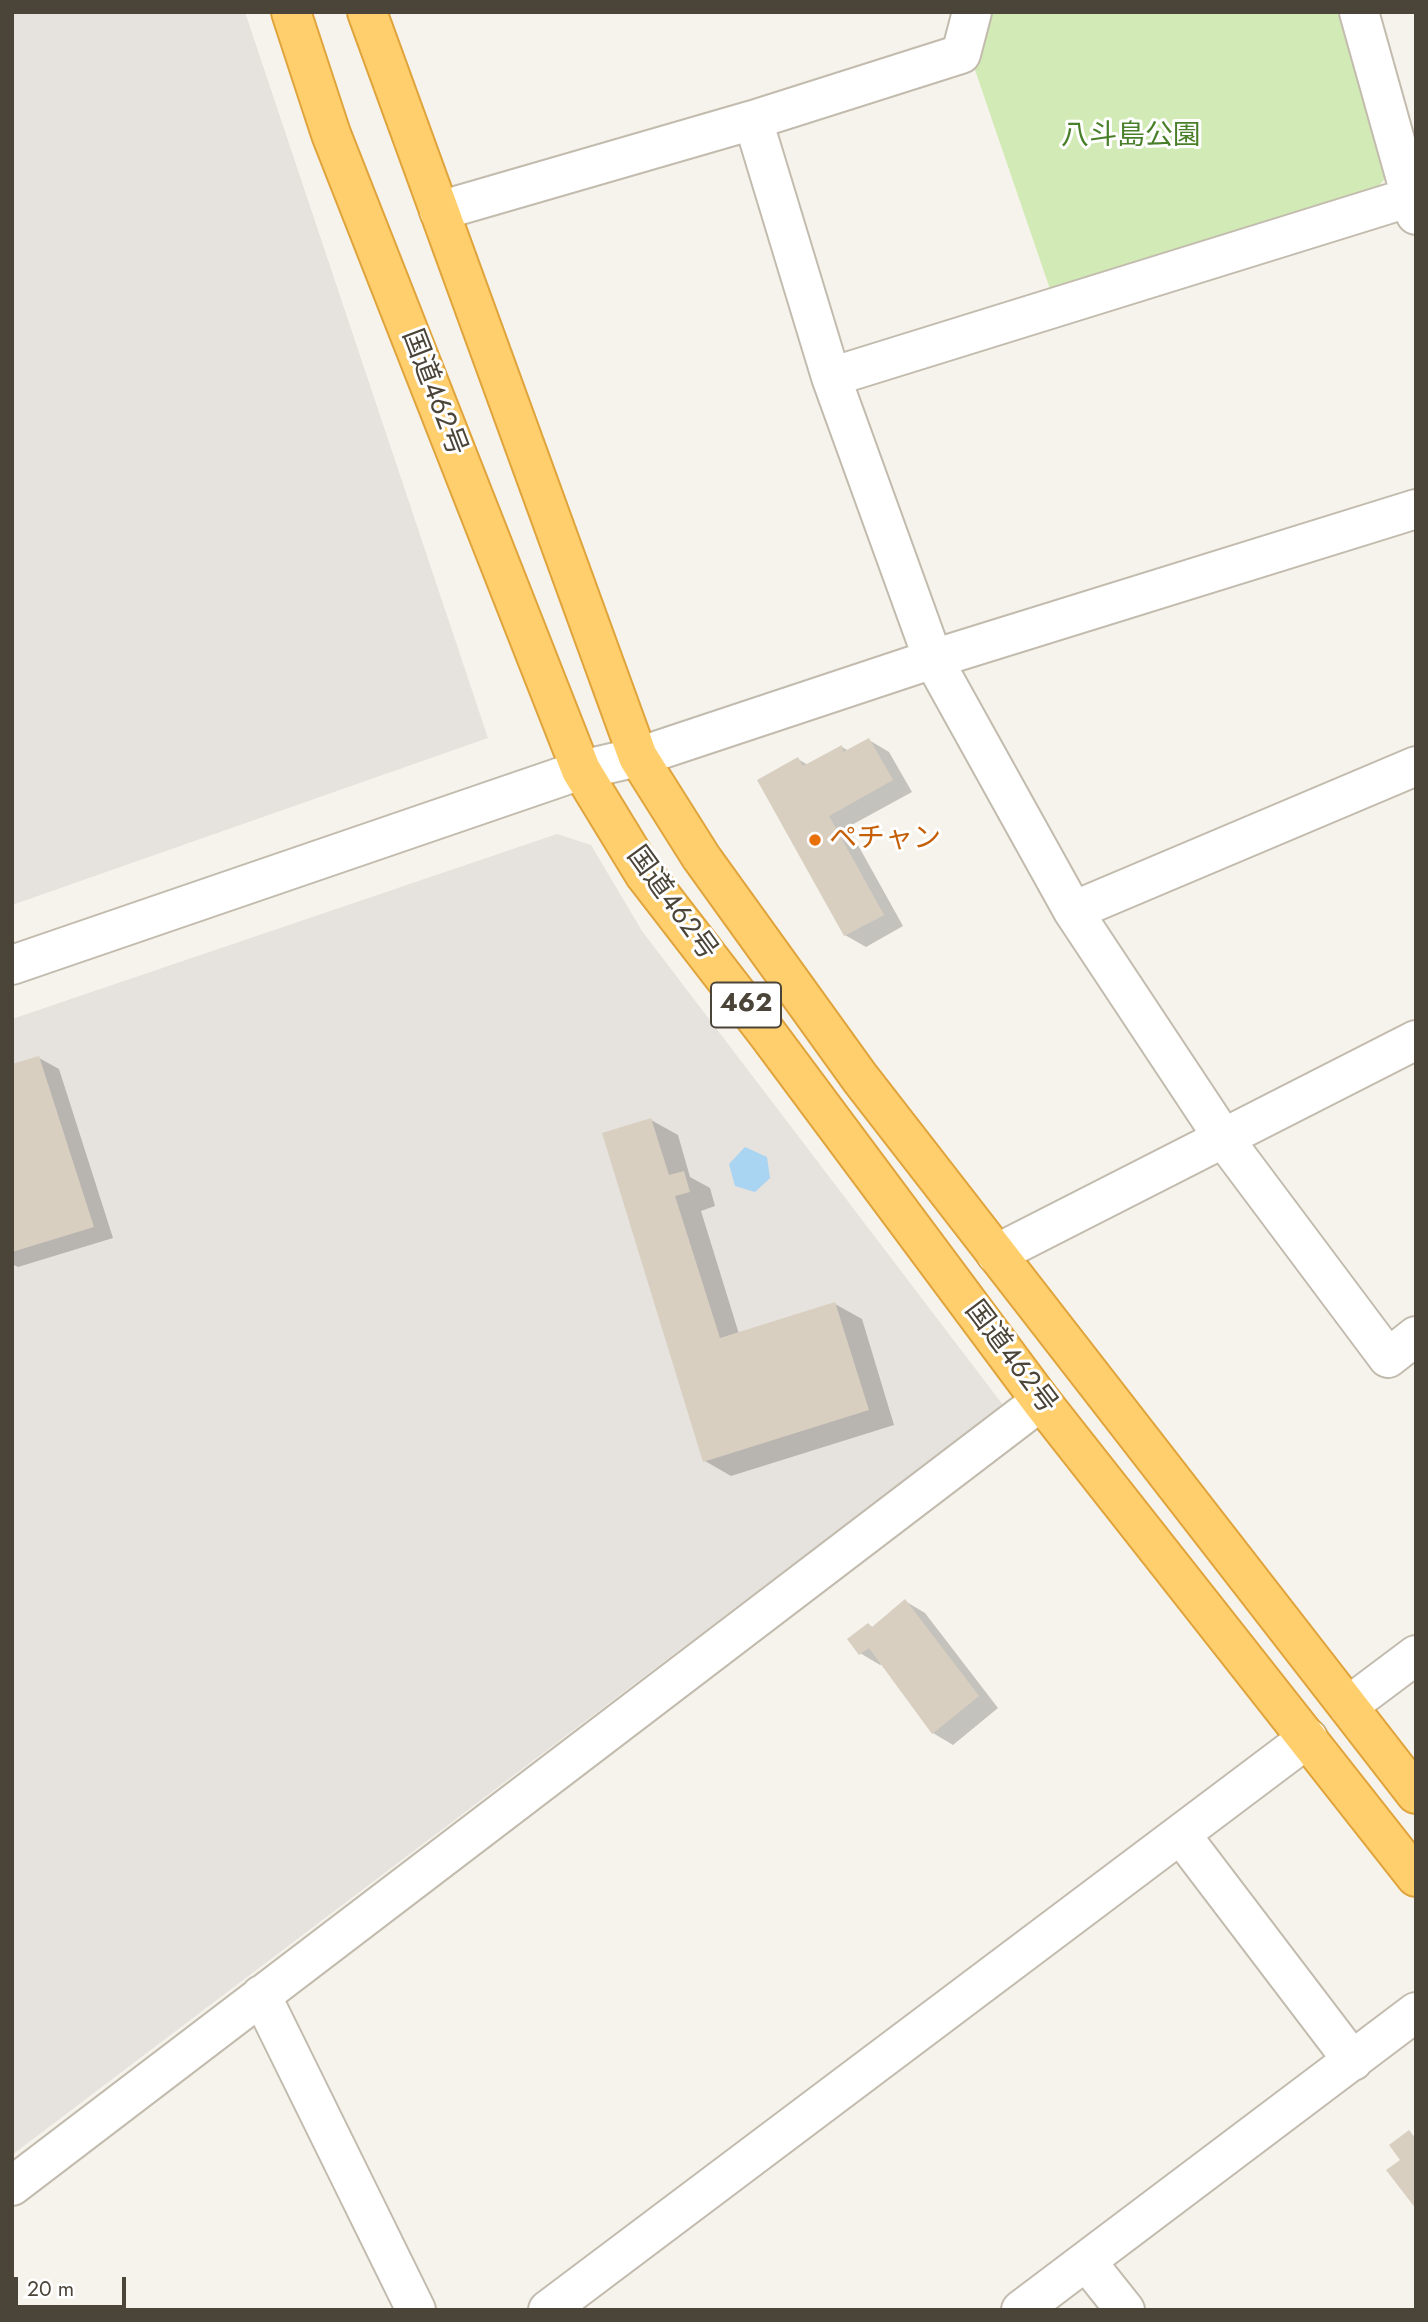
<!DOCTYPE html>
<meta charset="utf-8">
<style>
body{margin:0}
#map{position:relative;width:1428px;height:2322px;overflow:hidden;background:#f6f3ec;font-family:Jost,sans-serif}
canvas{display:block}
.frame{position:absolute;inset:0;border:14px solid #4b4439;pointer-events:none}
.scale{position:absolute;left:14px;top:2277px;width:112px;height:32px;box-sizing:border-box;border:4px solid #4b4439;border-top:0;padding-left:9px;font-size:21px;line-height:24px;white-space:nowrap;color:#4b4439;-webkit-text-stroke:5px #fff;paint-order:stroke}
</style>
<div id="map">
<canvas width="1428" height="2322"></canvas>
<div class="frame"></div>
<div class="scale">20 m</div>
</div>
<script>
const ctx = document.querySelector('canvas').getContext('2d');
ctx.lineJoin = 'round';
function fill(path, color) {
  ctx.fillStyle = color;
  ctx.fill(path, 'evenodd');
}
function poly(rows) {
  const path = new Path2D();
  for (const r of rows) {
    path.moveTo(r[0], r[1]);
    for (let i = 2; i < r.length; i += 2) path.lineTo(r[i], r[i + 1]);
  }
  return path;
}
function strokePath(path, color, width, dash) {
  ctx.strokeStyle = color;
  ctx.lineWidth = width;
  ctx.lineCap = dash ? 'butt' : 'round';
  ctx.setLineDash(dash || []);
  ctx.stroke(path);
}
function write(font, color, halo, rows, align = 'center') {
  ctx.font = font + ' Jost,"Noto Sans JP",sans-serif';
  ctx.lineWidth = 6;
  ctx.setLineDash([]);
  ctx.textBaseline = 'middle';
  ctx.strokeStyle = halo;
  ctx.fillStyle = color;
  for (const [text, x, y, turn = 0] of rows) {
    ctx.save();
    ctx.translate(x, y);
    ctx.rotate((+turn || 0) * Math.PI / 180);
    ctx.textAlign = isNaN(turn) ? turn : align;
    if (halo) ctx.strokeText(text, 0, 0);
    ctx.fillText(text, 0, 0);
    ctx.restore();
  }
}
fill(poly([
 [12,12,245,12,488,738,12,905],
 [557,834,591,845,642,931,1003,1405,12,2155,12,1019]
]), '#e6e2dd');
fill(poly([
 [990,12,1345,12,1388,175,1372,194,1051,292,975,70]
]), '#d2eab5');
fill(poly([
 [745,1147,767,1157,770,1178,755,1192,735,1186,729,1164]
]), '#a9d4f2');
fill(poly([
 [869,740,889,752,912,792,848,827,903,926,866,947,845,935,798,759,808,765,842,747,849,751],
 [39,1058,59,1069,113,1238,18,1267,12,1264,12,1066],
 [651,1120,678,1135,690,1177,710,1188,715,1206,701,1211,739,1334,835,1304,862,1319,894,1425,731,1476,705,1461],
 [905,1601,925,1613,998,1708,953,1745,933,1733,882,1664,880,1665,860,1653,869,1625,874,1628]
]), '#0003');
fill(poly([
 [869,738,893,780,829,816,884,915,844,936,757,780,798,757,803,766,842,745,843,752],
 [39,1056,94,1227,12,1252,12,1064],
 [651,1118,669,1175,684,1171,690,1192,675,1196,720,1338,835,1302,869,1410,703,1462,602,1133],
 [905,1599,979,1696,932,1734,869,1648,859,1655,847,1639,868,1623,872,1627],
 [1409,2130,1416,2139,1416,2209,1386,2170,1400,2160,1389,2145]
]), '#d8cfc1');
const minor = poly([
 [1359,12,1416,215],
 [753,120,831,377,933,659,1073,911,1224,1139,1388,1358,1416,1336],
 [439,211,753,120,961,54,972,12],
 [831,377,1411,197],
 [1073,911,1416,766],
 [12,965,581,770,638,757,933,659,1416,509],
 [996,1254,1416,1040],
 [1348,1706,1416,1655],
 [1181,1835,1353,2061],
 [261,1995,416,2310],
 [12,2186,1041,1401],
 [1086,2261,1125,2310],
 [548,2310,1308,1738],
 [1021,2310,1416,2012]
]);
const highway = poly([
 [291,12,331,134,581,770,645,875,767,1033,1041,1401,1416,1877],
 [367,12,638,757,701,857,860,1078,1416,1794]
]);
strokePath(minor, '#c2bbae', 42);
strokePath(highway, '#e0a43c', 42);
strokePath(minor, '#fff', 38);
strokePath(highway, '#ffcf6e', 38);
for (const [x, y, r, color] of [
 [815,840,7,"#e8710a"]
]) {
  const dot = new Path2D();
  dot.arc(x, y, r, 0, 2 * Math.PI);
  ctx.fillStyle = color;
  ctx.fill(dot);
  strokePath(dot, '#fff', 2.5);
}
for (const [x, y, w] of [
 [746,1005,70]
]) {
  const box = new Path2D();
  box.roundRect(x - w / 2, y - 22.5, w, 45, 5);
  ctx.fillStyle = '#fff';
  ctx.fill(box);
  strokePath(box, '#4b4439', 2);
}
write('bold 26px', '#4b4439', null, [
 ["462",746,1005]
]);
write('28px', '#4a7f2a', '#fff', [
 ["八斗島公園",1131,137]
]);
write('28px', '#4b4439', '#fff', [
 ["国道462号",433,393,69],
 ["国道462号",671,904,54],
 ["国道462号",1010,1358,53]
]);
write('28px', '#c56008', '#fff', [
 ["ペチャン",829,840]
], 'left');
</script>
